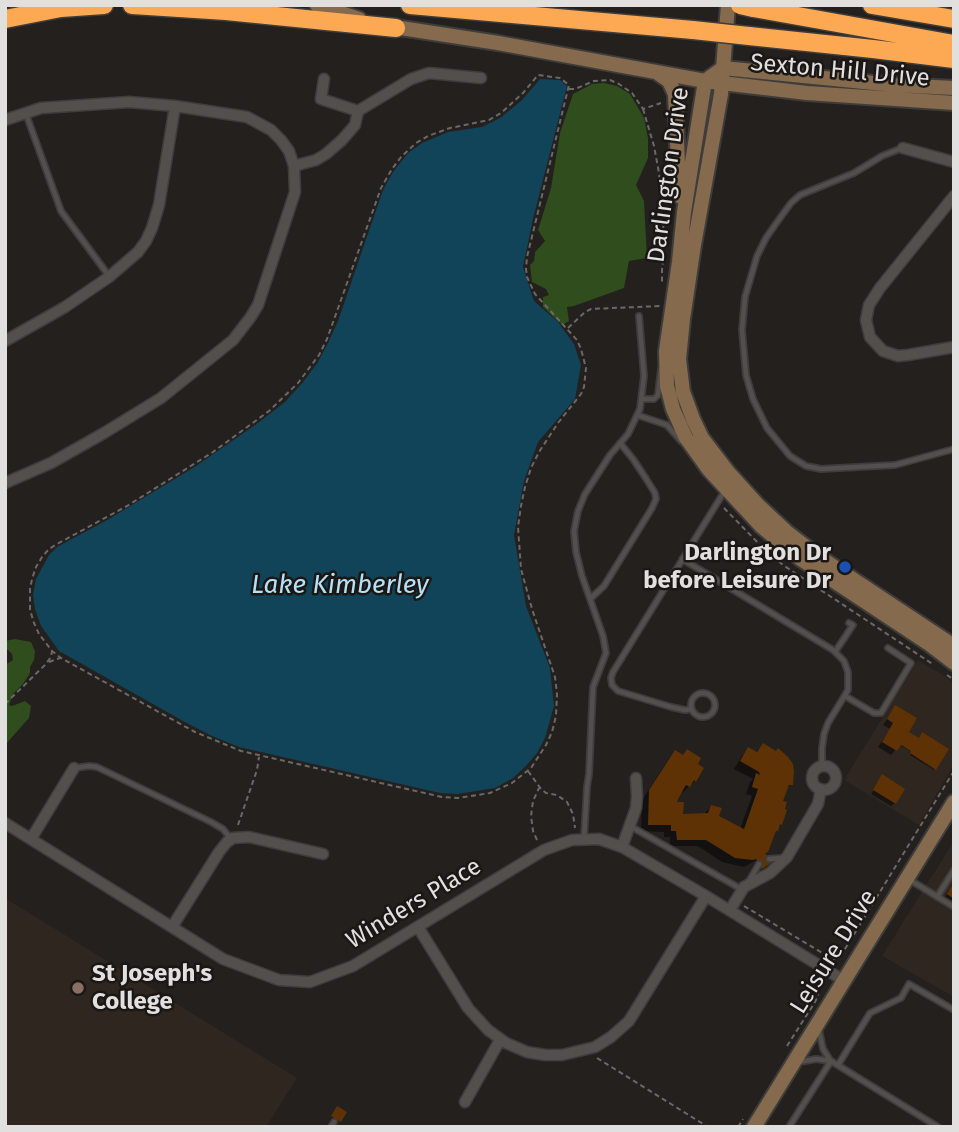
<!DOCTYPE html>
<style>
body{margin:0}
#map{position:relative;width:959px;height:1132px;overflow:hidden;background:#23201e;font-family:"Fira Sans",sans-serif}
canvas{display:block}
.frame{position:absolute;inset:0;border:7px solid #e2e0de;pointer-events:none}
</style>
<div id="map">
<canvas width="959" height="1132"></canvas>
<div class="frame"></div>
</div>
<script>
const ctx = document.querySelector('canvas').getContext('2d');
ctx.lineJoin = 'round';
function fill(path, color) {
  ctx.fillStyle = color;
  ctx.fill(path, 'evenodd');
}
function poly(rows) {
  const path = new Path2D();
  for (const r of rows) {
    if (r.length === 3) {
      path.moveTo(r[0] + r[2], r[1]);
      path.arc(r[0], r[1], r[2], 0, 2 * Math.PI);
      continue;
    }
    path.moveTo(r[0], r[1]);
    for (let i = 2; i < r.length; i += 2) path.lineTo(r[i], r[i + 1]);
  }
  return path;
}
function strokePath(path, color, width, dash) {
  ctx.strokeStyle = color;
  ctx.lineWidth = width;
  ctx.lineCap = dash ? 'butt' : 'round';
  ctx.setLineDash(dash || []);
  ctx.stroke(path);
}
function write(font, color, halo, rows, align = 'center') {
  ctx.font = font + ' "Fira Sans",sans-serif';
  ctx.lineWidth = 5;
  ctx.setLineDash([]);
  ctx.textBaseline = 'middle';
  ctx.strokeStyle = halo;
  ctx.fillStyle = color;
  for (const [text, x, y, turn = 0] of rows) {
    ctx.save();
    ctx.translate(x, y);
    ctx.rotate((+turn || 0) * Math.PI / 180);
    ctx.textAlign = isNaN(turn) ? turn : align;
    if (halo) ctx.strokeText(text, 0, 0);
    ctx.fillText(text, 0, 0);
    ctx.restore();
  }
}
fill(poly([
 [918,660,949,679,954,684,954,764,919,825,844,780],
 [954,841,954,997,882,956],
 [5,898,297,1078,266,1127,5,1127]
]), '#2f2620');
fill(poly([
 [604,83,617,86,630,94,644,118,648,138,648,158,636,185,644,201,647,258,629,261,624,288,574,306,567,307,569,321,562,325,543,307,543,297,549,295,546,289,532,282,530,265,534,261,535,252,545,241,538,230,551,188,560,133,573,94,592,84],
 [15,639,31,642,35,651,34,660,30,667,30,673,23,684,13,694,9,705,12,706,25,701,31,706,29,718,5,745,5,665,13,660,12,654,5,647,5,641]
]), '#2f4d1d');
fill(poly([
 [540,79,560,80,567,86,533,219,523,267,534,301,558,322,574,344,581,365,575,399,538,442,524,481,514,535,526,606,550,668,554,706,545,738,537,753,526,766,513,778,495,788,458,794,440,793,239,747,212,736,183,721,59,651,41,626,35,609,33,595,36,579,49,555,57,547,109,519,196,466,258,423,285,402,303,382,318,362,328,343,338,321,383,190,393,172,408,153,422,143,448,132,482,127,500,118,521,101]
]), '#114458');
fill(poly([
 [896,707,906,733,919,740,947,749,934,770,910,755,912,752,899,745,891,755,878,747,890,729,883,725],
 [763,745,791,784,785,791,781,802,780,824,777,827,764,854,768,864,761,868,756,860,744,867,722,862,698,846,670,846,670,837,664,837,664,832,641,831,642,800,668,760,676,752,682,756,695,781,682,793,680,792,676,799,681,816,704,814,711,807,717,817,740,829,752,796,746,794,750,782,753,779,734,769,742,756,749,749,755,753],
 [880,780,895,803,891,806,871,794],
 [954,883,954,907,943,900]
]), '#0007');
fill(poly([
 [895,705,917,718,909,732,919,738,922,732,949,749,936,770,910,753,911,751,901,745,897,751,882,742,893,723,887,719],
 [763,743,776,751,778,748,788,757,793,764,794,772,793,785,789,785,783,801,787,802,785,809,787,810,782,825,780,824,778,831,776,831,768,852,765,853,771,863,762,869,756,859,753,860,735,858,706,840,677,840,676,831,671,831,671,825,648,825,649,790,675,750,683,755,687,749,701,758,698,764,704,768,696,782,694,780,690,787,686,785,678,799,677,802,684,802,683,814,708,813,711,805,722,808,719,816,744,829,758,789,752,787,756,773,760,775,759,772,740,761,748,747,757,752],
 [882,774,905,789,896,804,873,790],
 [954,883,954,899,947,894],
 [337,1106,347,1112,341,1122,331,1116]
]), '#5e3204');
const lane = poly([
 [26,114,61,211,109,276],
 [902,148,882,156,854,173,800,195,791,203,780,218,766,238,757,256,745,297,742,330,746,375,753,399,767,428,790,456,806,466,821,469,895,465,954,449],
 [642,399,654,399,658,395,661,369],
 [637,415,667,425,681,441],
 [682,559,833,650,844,661,848,672,848,690,828,723,824,734,822,748,822,766],
 [591,598,604,586,652,508,656,499,655,493,645,477,633,459,620,443],
 [835,652,853,625,849,623],
 [703,705,12],
 [845,696,874,713,881,713,911,663,888,648],
 [692,709,685,710,671,707,618,691,612,685,611,678,613,672,724,492],
 [75,768,89,766,97,767,211,822,223,829,231,839],
 [630,826,741,889],
 [584,839,587,787,589,774,593,687,606,653,603,636,582,576,576,552,574,531,578,511,585,494,610,455,628,434,640,409,644,376,639,316],
 [769,859,782,858],
 [910,880,954,907],
 [749,881,759,864],
 [937,897,954,870],
 [819,1030,823,1049,830,1060],
 [799,1062,816,1059,831,1061,938,1127],
 [838,1065,870,1013,901,998,909,984,954,1010],
 [331,1127,334,1122],
 [789,1127,831,1061]
]);
const street = poly([
 [358,111,411,79,429,73,481,78],
 [5,120,41,108,129,102,175,106,247,117,271,130,281,140,289,151,294,166,295,192,258,305,250,318,233,340,161,398,104,433,51,463,5,483],
 [903,148,954,162],
 [294,166,316,160,326,154,342,140,355,125,358,111,321,99,324,79],
 [954,196,880,288,869,305,866,320,870,337,883,351,898,356,908,355,954,347],
 [5,341,65,307,109,277,138,252,146,241,152,228,159,205,175,106],
 [824,778,12],
 [5,823,223,959,279,980,310,982,353,966,544,850,572,840,599,839,622,847,706,896,843,980],
 [31,839,74,768],
 [622,847,636,808,637,797,636,778],
 [730,910,744,887,770,873,787,857,818,804,821,789],
 [172,927,219,852,227,842,233,838,249,837,323,854],
 [418,927,468,1008,488,1030,506,1043,527,1052,545,1055,562,1055,595,1047,611,1037,629,1021,706,896],
 [465,1102,500,1040]
]);
const secondary = poly([
 [317,5,359,19],
 [728,5,721,94,694,245,683,319,679,359,683,392,693,419,702,438,728,472,757,504,788,533,818,556,954,646],
 [388,26,498,43,705,81,807,93,954,103],
 [723,68,705,81,684,212,679,262,666,351,667,386,673,409,686,438,709,470,761,526,802,560,929,644,954,663],
 [723,68,894,85,954,88],
 [659,74,669,81,675,94,679,188,681,197],
 [754,1127,954,802]
]);
const highway = poly([
 [132,5,226,11,396,28],
 [410,5,693,30],
 [872,5,954,19],
 [753,8,954,44],
 [5,19,61,8,104,5],
 [749,36,873,49,954,59]
]);
strokePath(lane, '#3f3d3b', 8);
strokePath(street, '#3f3d3b', 13);
strokePath(secondary, '#3f3d3b', 18);
strokePath(highway, '#3f3d3b', 21);
strokePath(poly([
 [569,89,575,89,594,81,610,80,619,84,632,93,643,109,661,103],
 [643,109,654,146,659,173,665,249,662,269,662,283],
 [568,328,585,312,591,309,660,306],
 [724,508,765,550,783,565,934,665],
 [49,662,60,658],
 [947,675,954,680],
 [5,704,45,665,51,657,52,651,39,634,34,623,30,610,30,589,32,579,36,567,42,557,49,549,57,544,127,506,213,452,269,411,298,383,319,355,327,339,381,188,392,169,401,157,416,143,428,136,450,128,489,120,501,113,523,93,538,75,560,78,569,85,527,257,526,269,527,277,535,294,577,340,581,349,586,368,584,387,581,394,558,423,539,452,531,468,525,487,521,506,518,527,521,569,532,609,555,677,557,694,556,716,552,732,546,745,531,768,512,783,490,793,458,798,442,797,241,751,195,732,61,658,52,651],
 [528,771,541,789,546,793,557,795,567,802,573,814,575,828],
 [238,825,257,770,259,757],
 [537,840,533,831,531,816,533,801,539,788],
 [744,906,824,954,833,957],
 [834,960,834,957,842,954,954,771],
 [787,1046,815,1002,818,995,818,983,822,981],
 [597,1058,708,1127],
 [738,1127,743,1119]
]), '#6b6967', 2, [5, 3.5]);
strokePath(lane, '#524f4c', 4.5);
strokePath(street, '#524f4c', 10);
strokePath(secondary, '#856a4e', 14);
strokePath(highway, '#fda852', 18);
const highwayBridge = poly([
 [740,5,753,8],
 [693,30,749,36]
]);
strokePath(highwayBridge, '#3f3d3b', 21, []);
strokePath(highwayBridge, '#fda852', 18);
for (const [x, y, r, color] of [
 [845,567,7,"#1a4fb4"],
 [78,988,7,"#8d6e63"]
]) {
  const dot = new Path2D();
  dot.arc(x, y, r, 0, 2 * Math.PI);
  ctx.fillStyle = color;
  ctx.fill(dot);
  strokePath(dot, '#1a1715', 2.5);
}
write('24px', '#e2e0de', '#1a1715', [
 ["Sexton Hill Drive",840,71,5],
 ["Darlington Drive",669,175,-82],
 ["Winders Place",414,904,-31],
 ["Leisure Drive",834,952,-58]
]);
write('bold 24px', '#e2e0de', '#1a1715', [
 ["Darlington Dr",831,553],
 ["before Leisure Dr",831,581],
 ["St Joseph's",92,974,"left"],
 ["College",92,1002,"left"]
], 'right');
write('italic 26px', '#b5e0f5', '#1a1715', [
 ["Lake Kimberley",340,586]
]);
</script>
